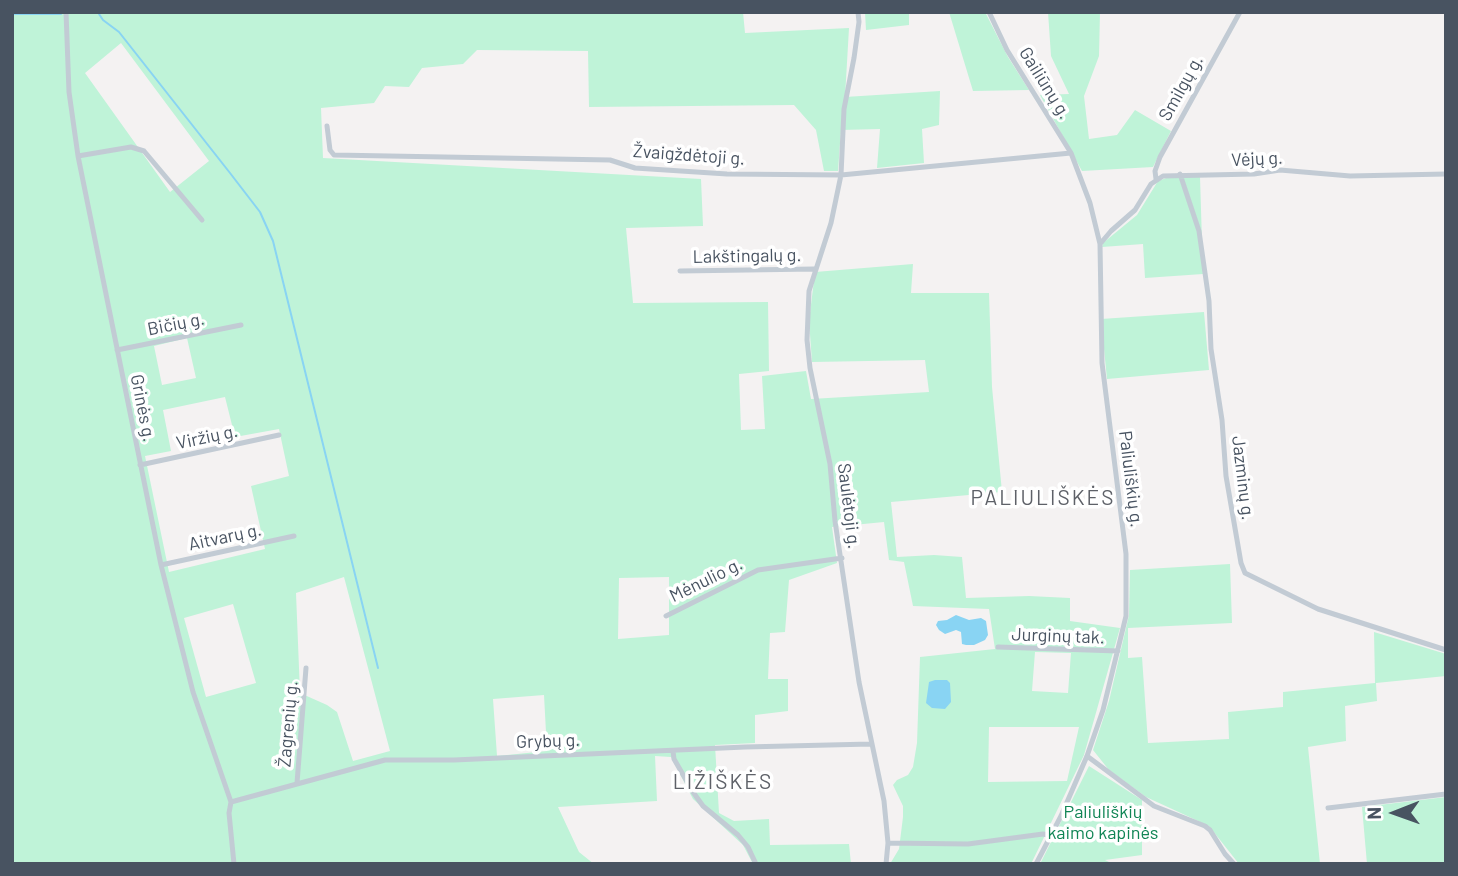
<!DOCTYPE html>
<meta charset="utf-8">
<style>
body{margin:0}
#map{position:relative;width:1458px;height:876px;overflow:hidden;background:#f4f2f2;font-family:Barlow,sans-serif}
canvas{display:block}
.frame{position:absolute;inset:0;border:14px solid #485361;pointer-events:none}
.north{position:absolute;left:1360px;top:778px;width:70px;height:70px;-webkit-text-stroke:5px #fff;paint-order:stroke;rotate:269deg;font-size:19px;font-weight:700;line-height:28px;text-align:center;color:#485361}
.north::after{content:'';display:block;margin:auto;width:24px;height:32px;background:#485361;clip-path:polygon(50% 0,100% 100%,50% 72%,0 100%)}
</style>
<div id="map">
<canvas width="1458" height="876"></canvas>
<div class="frame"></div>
<div class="north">N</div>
</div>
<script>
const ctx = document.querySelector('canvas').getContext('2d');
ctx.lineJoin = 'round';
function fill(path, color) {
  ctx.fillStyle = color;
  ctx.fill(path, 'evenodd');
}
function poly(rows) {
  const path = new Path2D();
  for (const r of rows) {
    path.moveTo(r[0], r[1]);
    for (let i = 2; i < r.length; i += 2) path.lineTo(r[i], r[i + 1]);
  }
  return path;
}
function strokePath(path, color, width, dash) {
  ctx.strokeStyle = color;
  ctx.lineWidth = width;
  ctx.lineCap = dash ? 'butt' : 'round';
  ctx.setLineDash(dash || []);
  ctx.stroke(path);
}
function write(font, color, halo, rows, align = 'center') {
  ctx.font = font + ' Barlow,sans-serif';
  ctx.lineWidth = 7;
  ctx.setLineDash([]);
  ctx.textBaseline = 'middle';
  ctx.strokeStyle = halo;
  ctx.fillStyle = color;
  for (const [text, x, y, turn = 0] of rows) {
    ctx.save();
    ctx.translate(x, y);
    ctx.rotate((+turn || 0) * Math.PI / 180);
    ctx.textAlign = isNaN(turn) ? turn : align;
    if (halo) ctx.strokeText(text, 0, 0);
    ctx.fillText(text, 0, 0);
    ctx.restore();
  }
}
fill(poly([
 [12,12,743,12,745,33,849,28,845,97,940,91,939,125,922,129,924,163,877,168,880,129,841,130,838,171,824,171,816,130,794,105,589,107,588,51,477,50,463,64,422,68,409,87,385,86,374,103,321,108,323,158,701,179,703,226,626,228,633,303,768,302,769,371,739,374,741,430,765,429,762,376,806,371,811,399,929,392,925,360,812,362,809,321,815,272,913,264,911,293,989,293,992,387,1002,492,891,502,897,557,934,555,962,557,966,598,1029,596,1070,598,1070,621,1120,628,1084,755,1031,864,890,864,899,849,903,817,903,806,893,785,897,780,908,775,913,767,917,743,920,657,995,649,989,609,913,606,904,562,889,560,884,522,832,527,837,563,789,580,785,632,770,633,768,679,788,679,788,711,755,715,755,743,715,745,719,813,734,821,769,819,770,845,849,844,851,864,753,864,743,845,693,799,671,757,655,756,657,801,558,807,579,852,594,864,12,864],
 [121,43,209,161,170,192,85,73],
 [187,338,196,378,162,385,154,346],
 [225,397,235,437,279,429,289,476,251,486,265,549,169,572,145,456,171,451,163,410],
 [344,577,390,751,353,761,337,712,327,705,300,693,296,593],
 [669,577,669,635,618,639,619,578],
 [233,604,256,683,206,697,184,618],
 [1035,652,1071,653,1068,693,1032,691],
 [544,695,547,751,497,756,493,699],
 [1079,727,1067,781,988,782,989,727],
 [865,12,909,12,909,25,866,30],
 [949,12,985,12,1008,57,1029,90,973,91],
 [1048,12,1100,12,1099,56,1084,96,1089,139,1117,135,1135,110,1171,131,1153,167,1082,171,1040,95,1069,94,1051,56],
 [1169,177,1200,177,1203,274,1145,278,1143,244,1102,247,1103,243,1137,215,1158,181],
 [1204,312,1209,370,1107,379,1101,319],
 [1230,564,1232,623,1128,628,1128,658,1142,657,1148,743,1229,739,1228,712,1283,707,1283,692,1375,683,1374,632,1446,654,1446,676,1376,683,1377,701,1345,706,1346,741,1308,747,1320,864,1239,864,1209,826,1146,797,1109,770,1093,750,1109,701,1129,615,1130,570],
 [1089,766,1142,800,1142,855,1105,860,1113,864,1040,864],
 [1446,797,1446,864,1367,864,1362,807]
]), '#bff3d8');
fill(poly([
 [956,615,969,620,981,618,986,621,988,635,985,640,974,645,966,645,962,644,961,632,956,630,945,634,939,630,936,625,938,621,947,620],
 [935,680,947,680,950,683,951,702,945,709,932,708,926,703,929,682]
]), '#89d4f3');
strokePath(poly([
 [74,13,120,12],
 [12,14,61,14],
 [99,14,103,20,119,32,230,173,260,212,273,241,378,668]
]), '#89d4f3', 2);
strokePath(poly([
 [66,12,69,92,78,156,161,565,193,692,231,802,229,813,234,864],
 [858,12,859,22,854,58,844,109,841,175,831,223,809,291,807,340,810,368,830,464,835,521,859,682,884,801,888,843,886,864],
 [989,12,1007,50,1071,153,1090,203,1100,244,1102,363,1126,554,1126,616,1103,710,1087,756,1061,816,1036,864],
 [327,126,330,150,334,155,610,160,635,168,727,174,841,175,1071,153],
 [78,156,131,147,144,151,202,220],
 [1180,174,1199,231,1209,301,1211,349,1222,420,1226,476,1241,563,1245,573,1318,609,1446,650],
 [1156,179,1155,171,1160,157,1240,12],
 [1100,244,1111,231,1135,210,1151,184,1163,176,1254,174,1280,170,1350,176,1446,174],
 [680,271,814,269],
 [117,350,241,325],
 [140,465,279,435],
 [161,565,294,536],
 [666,616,758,570,842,558],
 [998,647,1118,651],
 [673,751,674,759,693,792,703,806,738,835,748,847,756,864],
 [1087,756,1154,806,1205,826,1210,830,1225,854,1234,864],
 [297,783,306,668],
 [231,802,385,760,454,760,745,747,871,744],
 [1328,808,1446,794],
 [888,843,968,844,1043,834,1052,836]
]), '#c2cbd4', 5);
write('18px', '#485361', '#fff', [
 ["Gailiūnų g.",1045,83,58],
 ["Smilgų g.",1181,88,-61],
 ["Žvaigždėtoji g.",689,155,4],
 ["Vėjų g.",1257,159,-3],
 ["Lakštingalų g.",747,256,-1],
 ["Bičių g.",176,324,-11],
 ["Grinės g.",143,408,79],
 ["Viržių g.",207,437,-12],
 ["Jazminų g.",1243,478,83],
 ["Paliuliškių g.",1131,479,83],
 ["Saulėtoji g.",849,506,83],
 ["Aitvarų g.",225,537,-12],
 ["Mėnulio g.",706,580,-26],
 ["Jurginų tak.",1058,636,2],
 ["Žagrenių g.",288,724,-85],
 ["Grybų g.",548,741,-2]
]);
write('18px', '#108555', '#fff', [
 ["Paliuliškių",1103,812],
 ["kaimo kapinės",1103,833]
]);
ctx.letterSpacing = '2px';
write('21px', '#5e6168', '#fff', [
 ["PALIULIŠKĖS",1043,498],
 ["LIŽIŠKĖS",723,782]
]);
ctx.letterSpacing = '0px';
</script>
